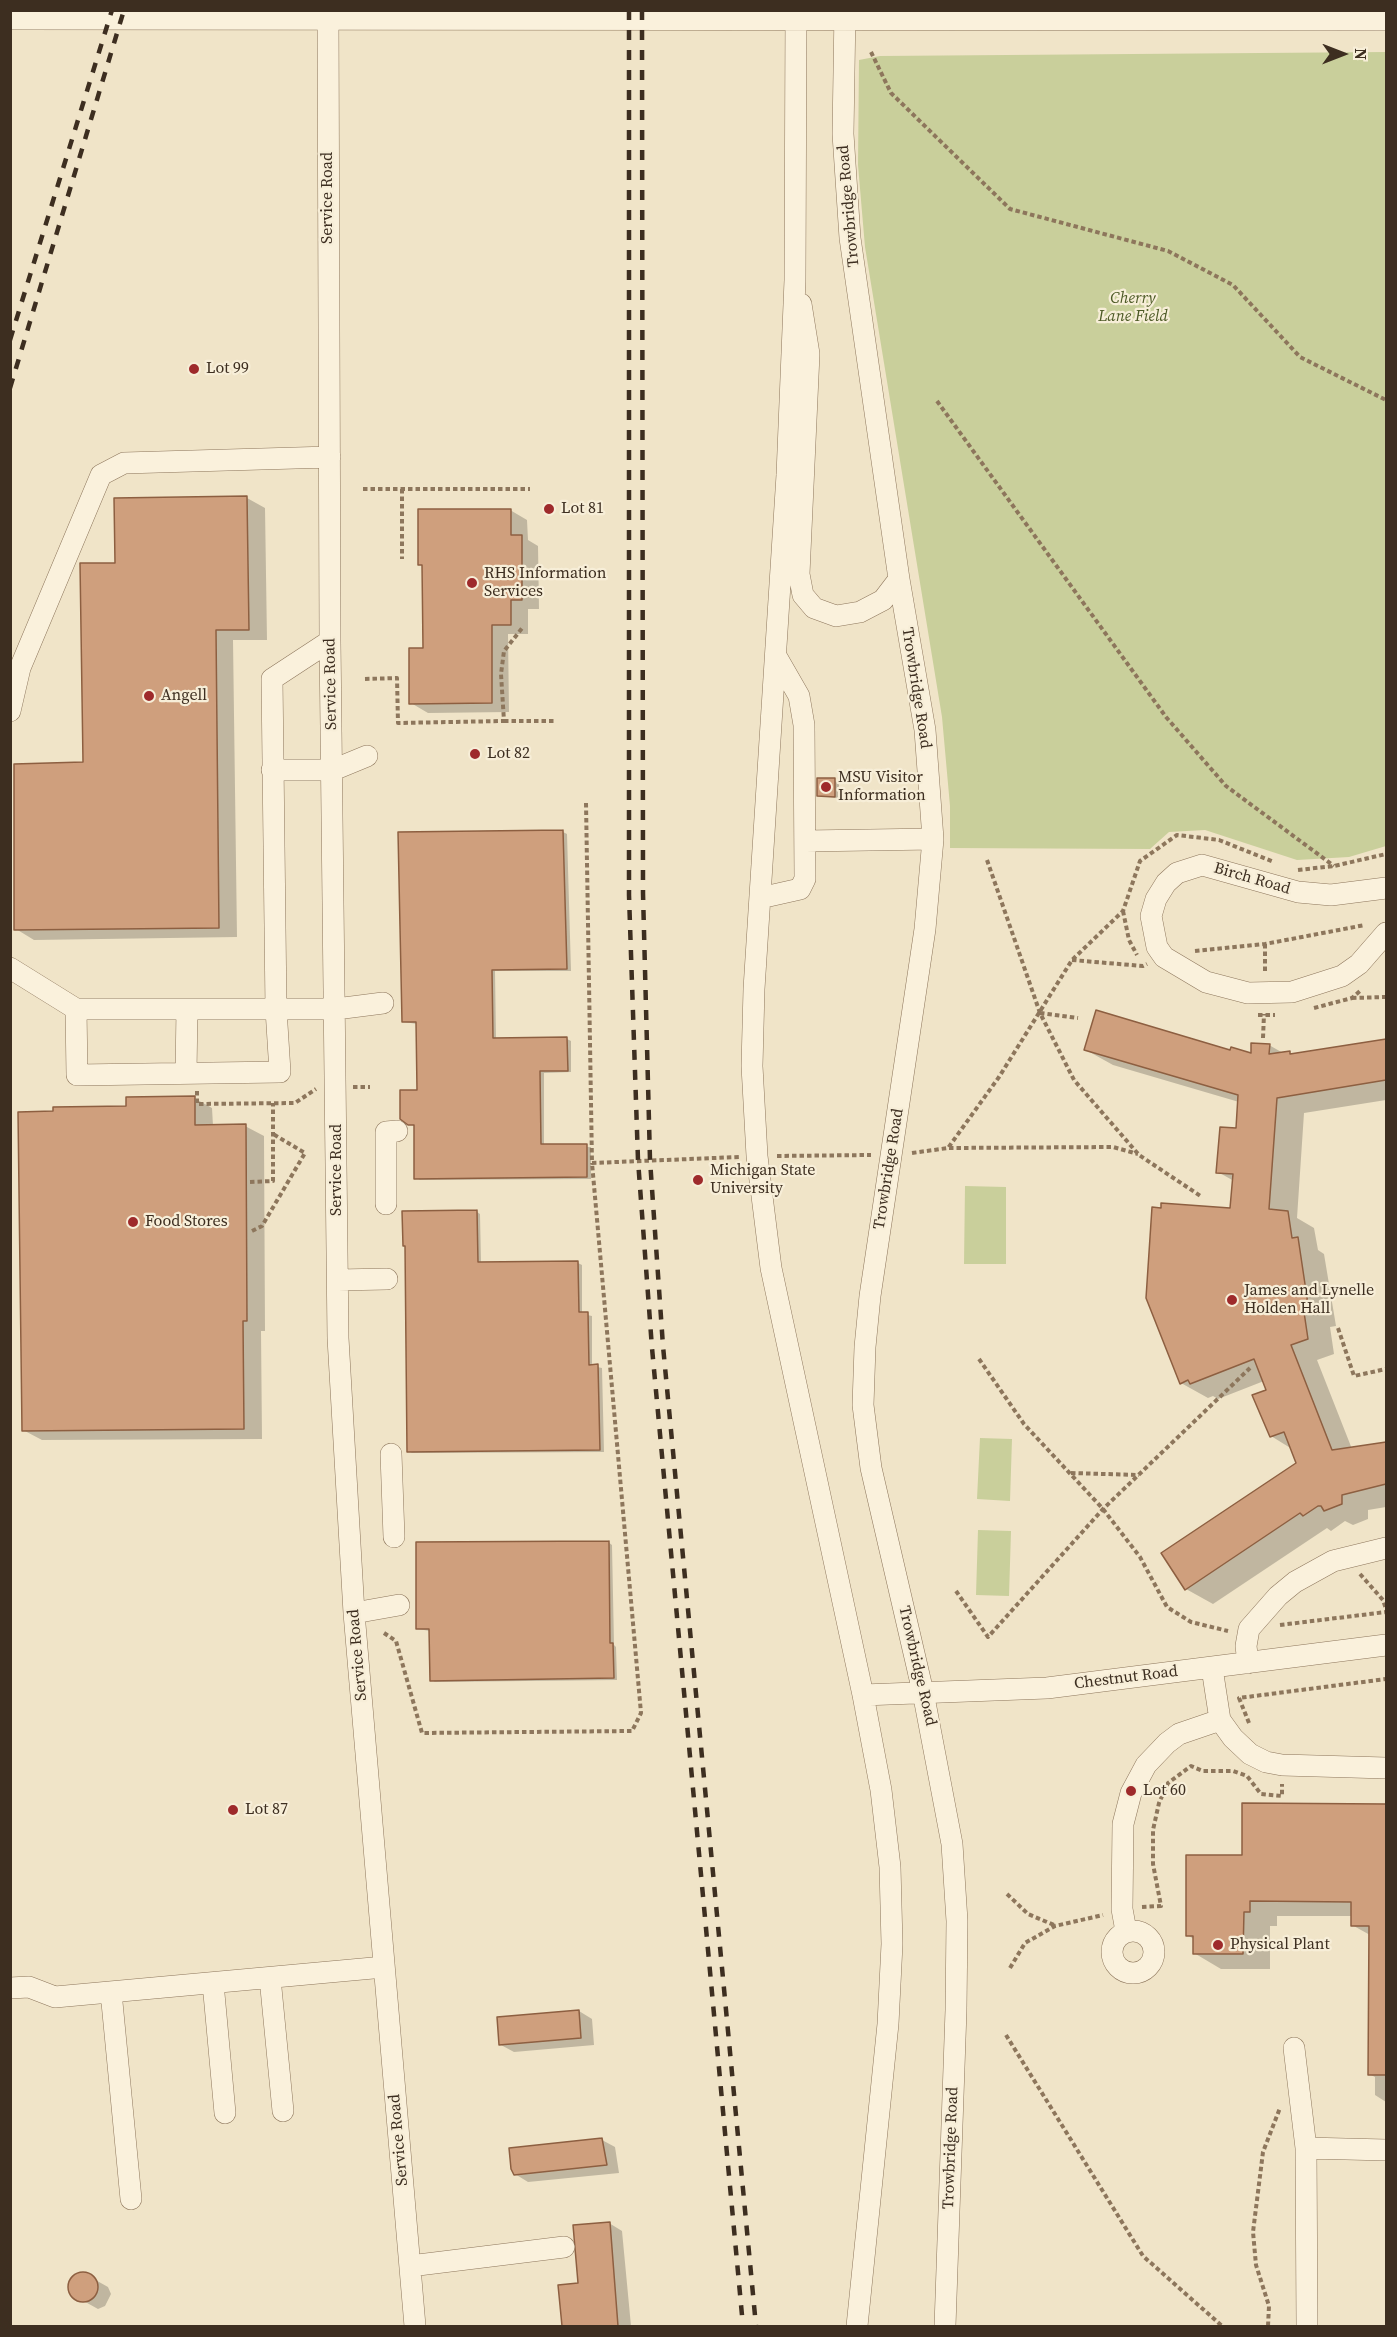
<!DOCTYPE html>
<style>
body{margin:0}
#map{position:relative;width:1397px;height:2337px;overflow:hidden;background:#f0e4c8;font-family:"Source Serif 4",serif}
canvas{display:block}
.frame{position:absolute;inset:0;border:12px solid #3d2e20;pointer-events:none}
.north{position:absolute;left:1313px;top:24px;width:60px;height:60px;-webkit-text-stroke:4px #f7eed8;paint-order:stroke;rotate:90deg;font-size:16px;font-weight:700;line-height:24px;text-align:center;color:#3d2e20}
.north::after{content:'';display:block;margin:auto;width:21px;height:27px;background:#3d2e20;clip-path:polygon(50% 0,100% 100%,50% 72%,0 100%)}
</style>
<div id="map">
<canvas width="1397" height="2337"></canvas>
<div class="frame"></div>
<div class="north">N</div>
</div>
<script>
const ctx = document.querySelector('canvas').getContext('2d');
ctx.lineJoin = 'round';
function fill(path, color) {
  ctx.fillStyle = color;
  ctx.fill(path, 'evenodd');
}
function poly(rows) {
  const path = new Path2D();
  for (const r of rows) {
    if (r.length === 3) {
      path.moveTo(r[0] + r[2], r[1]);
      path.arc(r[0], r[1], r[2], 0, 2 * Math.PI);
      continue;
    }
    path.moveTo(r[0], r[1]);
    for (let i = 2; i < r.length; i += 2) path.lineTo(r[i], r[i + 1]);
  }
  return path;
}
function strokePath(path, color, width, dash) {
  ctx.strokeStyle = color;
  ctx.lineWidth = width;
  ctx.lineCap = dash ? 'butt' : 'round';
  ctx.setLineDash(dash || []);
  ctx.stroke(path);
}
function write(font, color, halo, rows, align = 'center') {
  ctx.font = font + ' "Source Serif 4",serif';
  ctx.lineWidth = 4.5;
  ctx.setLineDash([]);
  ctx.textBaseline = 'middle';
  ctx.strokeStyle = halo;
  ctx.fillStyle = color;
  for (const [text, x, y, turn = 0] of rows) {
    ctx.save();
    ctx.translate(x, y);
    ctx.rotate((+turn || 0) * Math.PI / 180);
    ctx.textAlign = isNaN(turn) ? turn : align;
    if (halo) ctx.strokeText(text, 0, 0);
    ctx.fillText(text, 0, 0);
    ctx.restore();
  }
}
fill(poly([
 [1386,52,1386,846,1349,857,1297,860,1205,830,1169,832,1150,849,950,848,950,806,942,717,865,247,858,165,859,60,880,56],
 [965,1186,1006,1187,1006,1264,964,1264],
 [980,1438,1012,1439,1010,1501,977,1499],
 [978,1530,1011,1531,1009,1596,976,1595]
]), '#c9cf9b');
fill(poly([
 [247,498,265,508,267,640,233,640,237,937,34,940,16,929,84,763,116,564],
 [510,510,527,520,528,540,538,546,539,609,528,609,528,634,508,634,509,712,428,713,411,703,424,649,424,566,420,564],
 [819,779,839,782,839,798,819,796],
 [563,832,567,834,571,971,495,971,496,1039,567,1039,571,1041,571,1072,544,1073,544,1146,591,1147,591,1179,420,1180,416,1178,415,1126,409,1124,418,1091,417,1024,404,1022],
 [1386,1040,1386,1100,1304,1113,1297,1218,1314,1228,1318,1250,1324,1254,1336,1326,1330,1327,1334,1354,1317,1360,1352,1449,1386,1443,1386,1507,1368,1510,1368,1519,1353,1525,1345,1521,1331,1531,1327,1528,1213,1604,1186,1589,1298,1464,1292,1449,1271,1436,1268,1390,1264,1381,1218,1399,1213,1396,1208,1398,1181,1383,1232,1210,1234,1181,1218,1172,1237,1130,1239,1102,1113,1065,1086,1050,1252,1055,1269,1045,1283,1053,1294,1055],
 [194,1098,212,1108,213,1126,245,1126,264,1136,265,1331,261,1331,262,1439,42,1440,23,1430,55,1113,127,1108],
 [477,1212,480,1214,481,1264,578,1263,582,1265,582,1314,592,1316,592,1366,602,1368,604,1452,412,1453,408,1451],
 [608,1542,612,1545,614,1645,616,1647,617,1680,435,1682,431,1680,430,1631,418,1629],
 [1244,1805,1386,1806,1386,2102,1375,2095,1375,2077,1369,2074,1370,1935,1352,1925,1352,1916,1277,1916,1277,1926,1270,1926,1270,1969,1221,1969,1194,1953,1194,1939,1187,1935,1244,1857],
 [579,2011,592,2019,594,2045,514,2052,501,2045],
 [602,2140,615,2147,619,2173,528,2182,515,2174],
 [609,2223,622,2231,631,2326,563,2326,559,2287,580,2285],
 [83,2273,108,2287,111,2294,105,2306,98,2309,71,2294,70,2286,73,2278]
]), '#0003');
const building = poly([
 [247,496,249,630,216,630,219,928,14,930,14,764,83,762,80,563,115,563,114,498,247,496],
 [418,509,511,509,511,535,522,535,522,600,511,600,511,625,492,625,492,703,409,704,409,648,423,648,422,565,418,565,418,509],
 [817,778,835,778,835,797,817,796,817,778],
 [563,830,567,969,492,970,493,1038,567,1037,568,1071,540,1071,541,1144,587,1144,587,1177,414,1179,414,1125,408,1125,400,1119,400,1090,417,1090,416,1022,402,1022,398,832,563,830],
 [1096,1010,1230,1050,1231,1047,1251,1053,1251,1043,1270,1044,1269,1054,1290,1051,1290,1054,1386,1039,1386,1080,1277,1098,1269,1209,1288,1211,1292,1238,1298,1237,1309,1311,1304,1312,1308,1339,1291,1345,1332,1450,1386,1442,1386,1484,1342,1495,1342,1504,1324,1511,1321,1506,1318,1506,1303,1516,1300,1513,1185,1590,1161,1553,1296,1463,1284,1432,1270,1437,1252,1395,1266,1390,1254,1359,1190,1384,1188,1380,1180,1384,1146,1298,1152,1207,1161,1208,1161,1203,1230,1208,1233,1174,1216,1173,1220,1127,1236,1128,1238,1095,1084,1050,1096,1010],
 [195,1096,195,1125,246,1124,247,1321,243,1321,244,1429,22,1431,18,1112,53,1111,53,1107,126,1106,126,1097,195,1096],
 [477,1210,478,1262,578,1261,579,1312,588,1312,589,1365,598,1364,600,1450,407,1452,405,1246,403,1246,402,1211,477,1210],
 [609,1541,610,1643,613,1643,614,1678,430,1681,429,1629,416,1629,416,1542,609,1541],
 [1242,1803,1386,1804,1386,2075,1368,2075,1369,1926,1351,1926,1351,1902,1250,1901,1250,1912,1244,1912,1243,1954,1193,1954,1193,1936,1186,1936,1186,1855,1242,1855,1242,1803],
 [579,2010,581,2038,499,2045,497,2017,579,2010],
 [602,2138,607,2165,514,2175,511,2169,509,2148,602,2138],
 [610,2222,618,2326,562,2326,558,2285,578,2283,573,2225,610,2222],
 [83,2287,15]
]);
fill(building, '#cf9f7d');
strokePath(building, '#8d5f41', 1.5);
const minor = poly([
 [328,10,330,641,338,1338,354,1613,415,2326],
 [796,10,795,280,787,475,754,989,752,1066,757,1156,771,1268,863,1695,881,1790,890,1867,892,1944,888,2024,857,2326],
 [845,10,843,134,850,238,899,579,925,730,933,839,925,929,870,1296,865,1347,863,1405,871,1468,923,1692,952,1844,957,1921,956,2010,945,2326],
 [10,19,1386,20],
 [801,304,809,354,799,574,803,595,814,608,836,616,860,612,883,600,899,579],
 [10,711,20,668,101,475,124,463,330,457],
 [272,770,333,770,367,756],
 [806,841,933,839],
 [1386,888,1331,895,1298,892,1202,865,1177,873,1166,883,1156,899,1151,916,1157,947,1164,957,1206,982,1248,993,1292,992,1342,976,1359,964,1386,933],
 [760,898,800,889,805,879,804,725,799,696,776,656],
 [10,968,76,1009,336,1009,383,1003],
 [76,1009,77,1075,280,1072,276,1009,272,679,330,641],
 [186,1073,187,1009],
 [386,1204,386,1132,397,1131],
 [338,1280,387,1279],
 [391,1454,394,1537],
 [354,1613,399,1605],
 [1248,1663,1246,1646,1249,1629,1278,1596,1295,1582,1333,1561,1386,1548],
 [1212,1668,1220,1720,1233,1738,1250,1754,1266,1762,1282,1765,1386,1768],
 [863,1695,1047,1688,1386,1645],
 [1133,1952,21],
 [1126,1931,1122,1909,1123,1824,1131,1793,1146,1765,1167,1743,1179,1734,1220,1720],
 [270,1978,283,2111],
 [213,1983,225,2113],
 [10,1988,29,1987,55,1997,384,1967],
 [111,1992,131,2199],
 [1294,2048,1306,2148,1386,2150],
 [1306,2148,1307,2326],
 [410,2266,564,2247]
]);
strokePath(minor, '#8d765c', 22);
strokePath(poly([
 [871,52,891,93,1010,209,1168,251,1233,285,1300,357,1386,400],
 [937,401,1166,717,1226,786,1334,866],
 [363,489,530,489],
 [402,489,402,559],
 [365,679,397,678,398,723,504,721,501,674,504,651,523,627],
 [504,721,555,721],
 [586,803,592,1163,739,1157],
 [987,860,1040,1013,1074,1080,1139,1155,1202,1197],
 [1298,870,1334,866,1386,854],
 [1123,911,1129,940,1137,955],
 [1265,944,1265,973],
 [1195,951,1265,944,1365,925],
 [1072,960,1143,966,1147,964],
 [1352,998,1386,997],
 [1314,1008,1352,998,1360,991],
 [1040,1013,1078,1018],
 [1258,1015,1275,1015],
 [1263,1038,1264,1014],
 [353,1087,370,1087],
 [197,1091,197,1104,295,1103,316,1089],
 [949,1148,1113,1147,1138,1154],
 [912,1153,948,1148,999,1077,1072,960,1123,911,1140,861,1177,835,1219,840,1274,862],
 [777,1156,871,1155],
 [250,1182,273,1181,273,1103],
 [252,1231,262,1226,305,1153,273,1134],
 [1338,1328,1354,1376,1386,1369],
 [979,1359,1024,1424,1103,1509,1140,1557,1167,1607,1191,1622,1228,1631],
 [1071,1473,1139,1475],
 [1360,1574,1383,1600,1386,1609],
 [956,1591,988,1637,1103,1509,1250,1368],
 [1280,1625,1386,1612],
 [384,1633,396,1641,422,1733,632,1731,641,1713,592,1163],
 [1249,1723,1239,1698,1386,1679],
 [1007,1894,1028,1914,1054,1925],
 [1142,1907,1161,1906,1153,1864,1153,1830,1159,1803,1168,1783,1191,1766,1203,1771,1233,1771,1247,1776,1261,1794,1282,1796,1282,1784],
 [1010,1968,1025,1943,1055,1926,1103,1915],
 [1006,2035,1143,2256,1222,2326],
 [1268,2326,1269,2306,1256,2265,1253,2232,1263,2152,1280,2108]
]), '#8d765c', 4, [4.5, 3]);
strokePath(minor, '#faf1dc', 21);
strokePath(poly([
 [629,10,629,895,638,1160,652,1348,743,2326],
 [642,10,643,893,650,1160,663,1346,756,2326],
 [10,340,112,10],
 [10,388,124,10]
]), '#3d2e20', 4.5, [10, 10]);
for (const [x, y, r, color] of [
 [194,369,6,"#9e2a2b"],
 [549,509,6,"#9e2a2b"],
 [472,583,6,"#9e2a2b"],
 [149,696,6,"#9e2a2b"],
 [475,754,6,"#9e2a2b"],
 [826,787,6,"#9e2a2b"],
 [698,1180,6,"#9e2a2b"],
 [133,1222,6,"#9e2a2b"],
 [1232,1300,6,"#9e2a2b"],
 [1131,1791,6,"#9e2a2b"],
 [233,1810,6,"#9e2a2b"],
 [1218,1945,6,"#9e2a2b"]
]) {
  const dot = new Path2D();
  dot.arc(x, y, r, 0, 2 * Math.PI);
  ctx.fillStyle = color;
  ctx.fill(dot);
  strokePath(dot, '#f7eed8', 2);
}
write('16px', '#3d2e20', '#f7eed8', [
 ["Service Road",328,198,-90],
 ["Trowbridge Road",849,206,-95],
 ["Service Road",331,684,-91],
 ["Trowbridge Road",916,688,81],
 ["Birch Road",1252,879,16],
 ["Trowbridge Road",889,1169,-81],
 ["Service Road",337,1170,-90],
 ["Service Road",358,1655,-95],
 ["Trowbridge Road",917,1666,77],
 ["Chestnut Road",1126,1678,-7],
 ["Service Road",399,2140,-95],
 ["Trowbridge Road",951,2148,-88]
]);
write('italic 16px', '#4d5a26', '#f7eed8', [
 ["Cherry",1133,299],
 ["Lane Field",1133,317]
]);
write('16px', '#3d2e20', '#f7eed8', [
 ["Lot 99",206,369],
 ["Lot 81",561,509],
 ["RHS Information",484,574],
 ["Services",484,592],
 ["Angell",161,696],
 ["Lot 82",487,754],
 ["MSU Visitor",838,778],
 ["Information",838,796],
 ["Michigan State",710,1171],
 ["University",710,1189],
 ["Food Stores",145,1222],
 ["James and Lynelle",1244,1291],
 ["Holden Hall",1244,1309],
 ["Lot 60",1143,1791],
 ["Lot 87",245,1810],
 ["Physical Plant",1230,1945]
], 'left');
</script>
